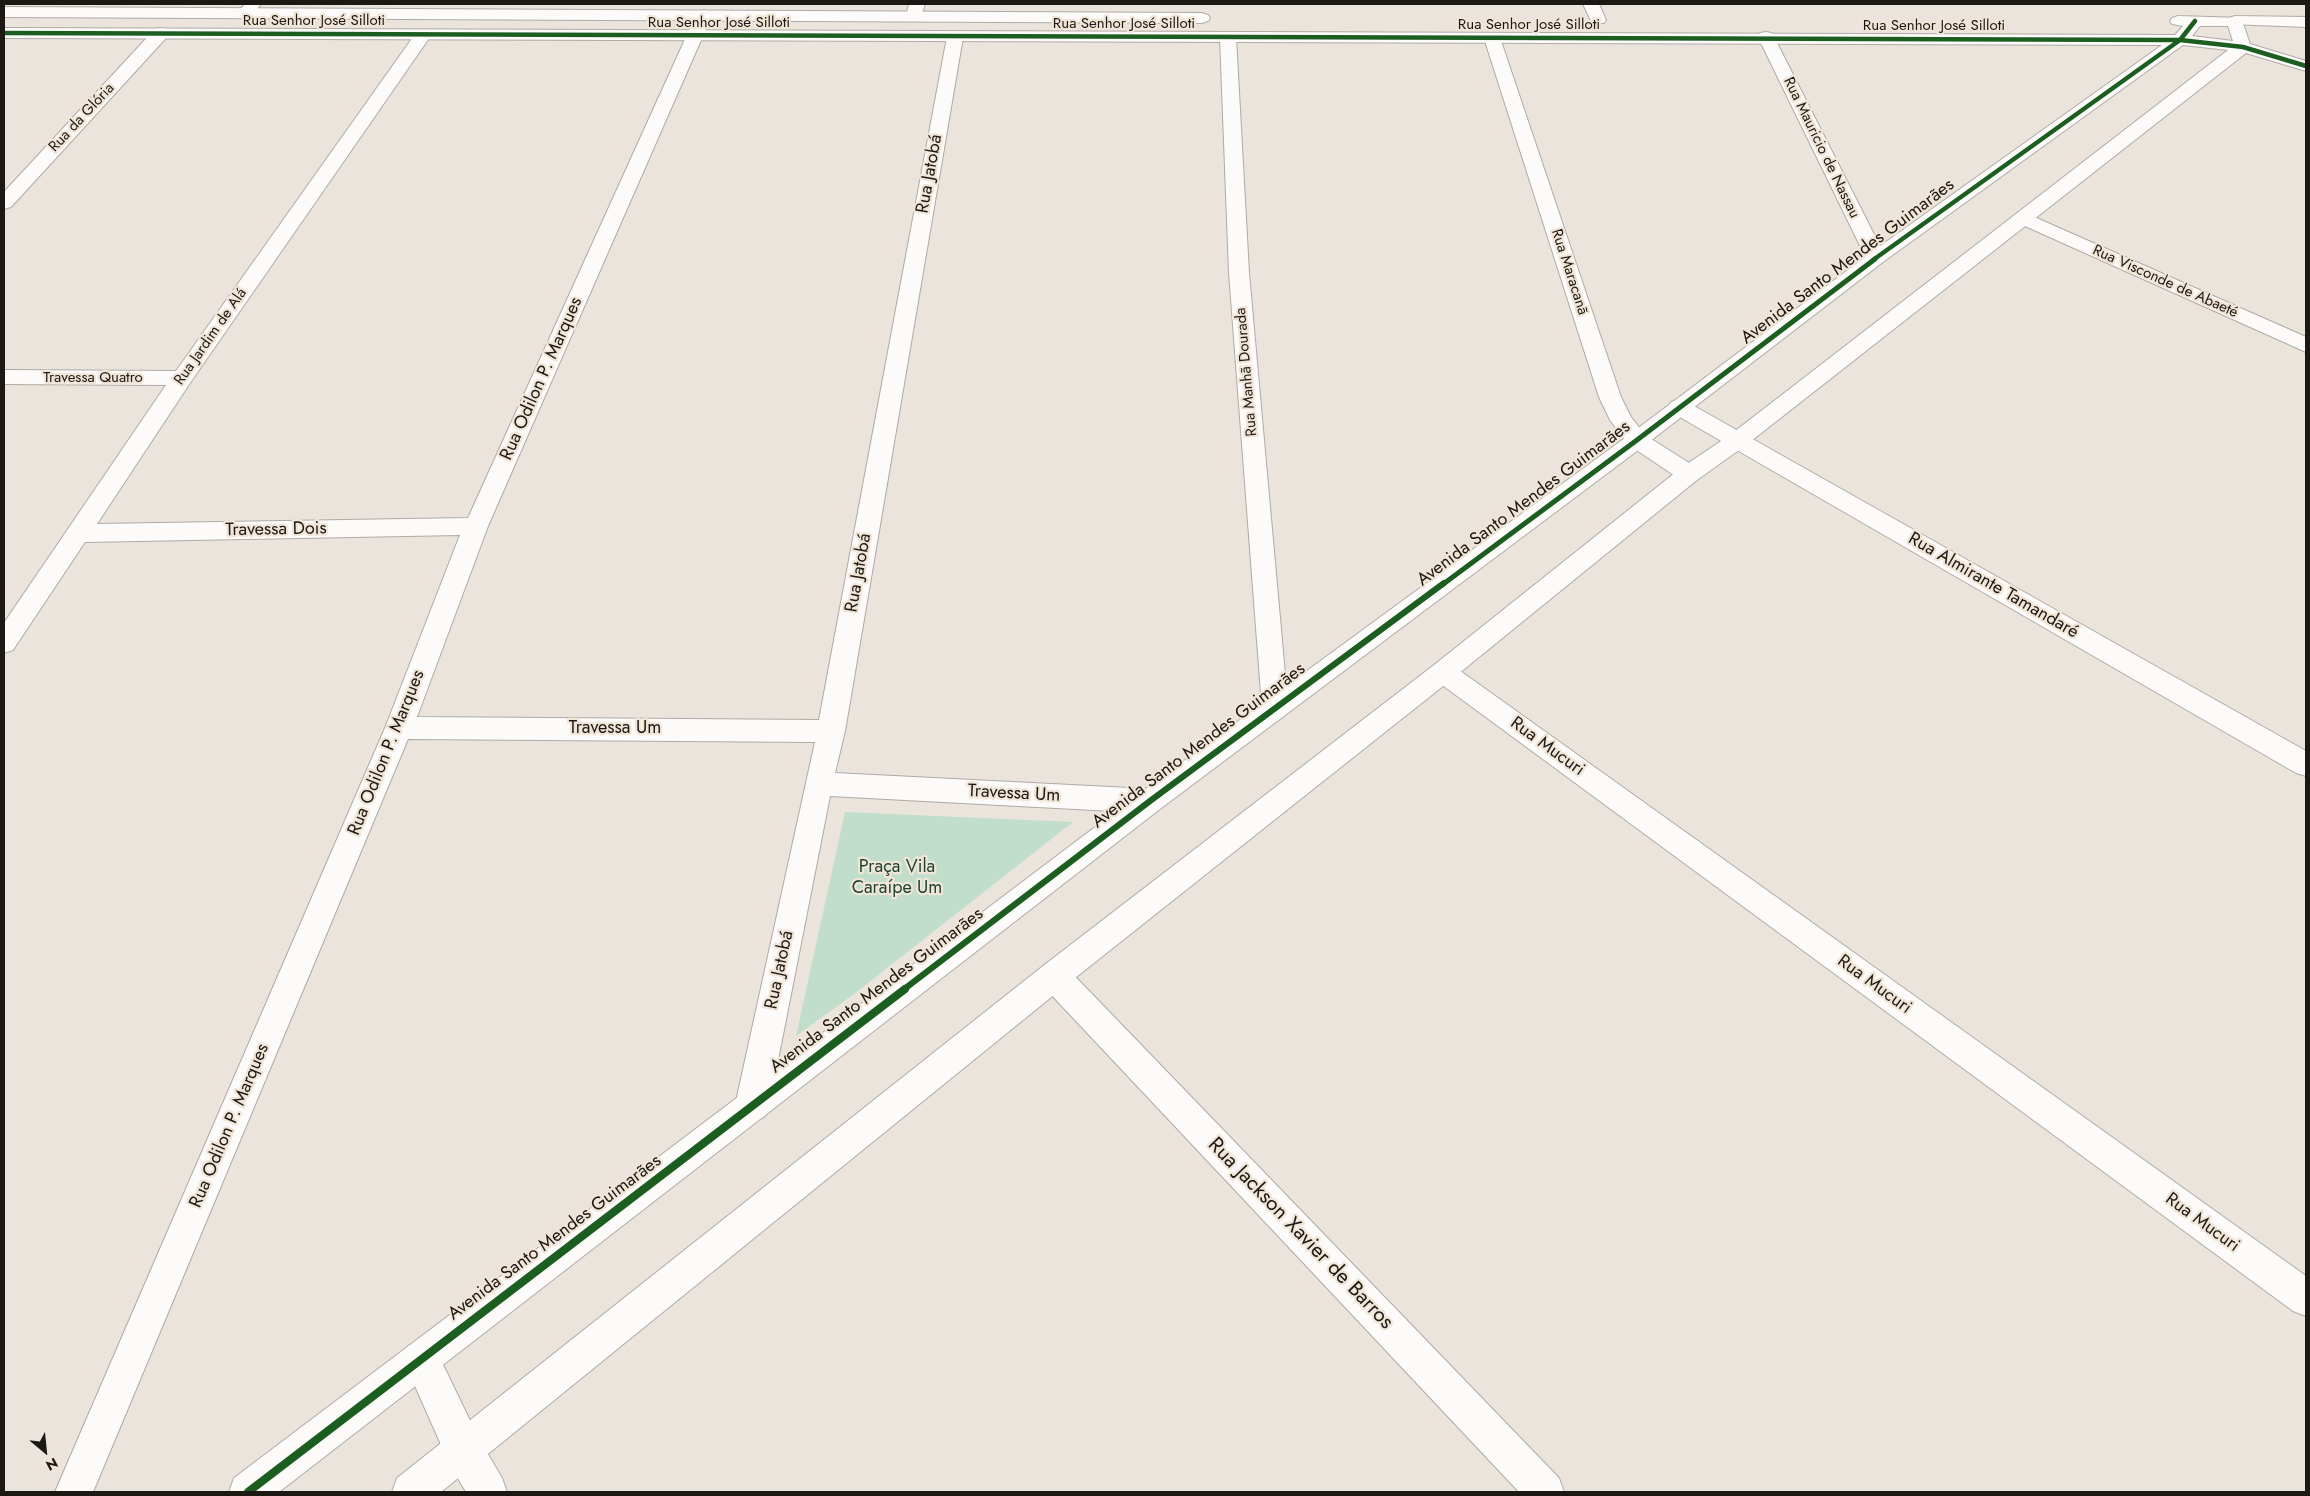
<!DOCTYPE html>
<meta charset="utf-8">
<style>
body{margin:0}
#map{position:relative;width:2310px;height:1496px;overflow:hidden;background:#eae4dd;font-family:Jost,sans-serif}
canvas{display:block}
.frame{position:absolute;inset:0;border:5px solid #1c1814;pointer-events:none}
.north{position:absolute;left:20px;top:1426px;width:50px;height:50px;-webkit-text-stroke:4px #f0e5d7;paint-order:stroke;rotate:152deg;font-size:14px;font-weight:700;line-height:20px;text-align:center;color:#1c1814}
.north::after{content:'';display:block;margin:auto;width:18px;height:22px;background:#1c1814;clip-path:polygon(50% 0,100% 100%,50% 72%,0 100%)}
</style>
<div id="map">
<canvas width="2310" height="1496"></canvas>
<div class="frame"></div>
<div class="north">N</div>
</div>
<script>
const ctx = document.querySelector('canvas').getContext('2d');
ctx.lineJoin = 'round';
function fill(path, color) {
  ctx.fillStyle = color;
  ctx.fill(path, 'evenodd');
}
function poly(rows) {
  const path = new Path2D();
  for (const r of rows) {
    path.moveTo(r[0], r[1]);
    for (let i = 2; i < r.length; i += 2) path.lineTo(r[i], r[i + 1]);
  }
  return path;
}
function strokePath(path, color, width, dash) {
  ctx.strokeStyle = color;
  ctx.lineWidth = width;
  ctx.lineCap = dash ? 'butt' : 'round';
  ctx.setLineDash(dash || []);
  ctx.stroke(path);
}
function write(font, color, halo, rows, align = 'center') {
  ctx.font = font + ' Jost,sans-serif';
  ctx.lineWidth = 4.5;
  ctx.setLineDash([]);
  ctx.textBaseline = 'middle';
  ctx.strokeStyle = halo;
  ctx.fillStyle = color;
  for (const [text, x, y, turn = 0] of rows) {
    ctx.save();
    ctx.translate(x, y);
    ctx.rotate((+turn || 0) * Math.PI / 180);
    ctx.textAlign = isNaN(turn) ? turn : align;
    if (halo) ctx.strokeText(text, 0, 0);
    ctx.fillText(text, 0, 0);
    ctx.restore();
  }
}
fill(poly([
 [845,812,1073,822,854,994,796,1036]
]), '#c0decb');
const minor = poly([
 [245,4,261,4,252,15,246,17,240,15,238,12,245,4],
 [909,4,925,4,920,19,908,19,906,16,909,4],
 [1583,4,1599,4,1606,20,1604,23,1592,23,1583,4],
 [704,10,710,12,712,15,488,526,417,717,819,720,947,37,949,33,955,32,961,33,963,37,845,731,835,773,1150,789,1160,793,1164,801,1160,809,1150,813,830,796,769,1106,764,1117,752,1122,740,1117,735,1106,815,742,408,739,93,1492,55,1492,385,728,460,535,85,542,13,650,4,653,4,623,166,385,4,384,4,370,176,371,418,30,430,30,432,34,190,383,97,524,468,518,696,15,698,12,704,10],
 [2235,16,2306,17,2306,27,2229,24,2227,21,2229,18,2235,16],
 [161,28,167,29,169,33,167,37,11,207,4,209,4,192,155,29,161,28],
 [1228,32,1234,33,1236,37,1249,273,1288,707,1284,715,1275,718,1266,715,1262,707,1229,273,1220,37,1222,33,1228,32],
 [1766,32,1772,33,1774,37,1886,258,1883,262,1876,264,1869,262,1866,258,1758,37,1760,33,1766,32],
 [1492,33,1498,34,1500,38,1621,397,1631,417,1645,435,1697,468,1701,474,1697,480,1689,482,1681,480,1629,445,1610,420,1599,397,1484,38,1486,34,1492,33],
 [2023,212,2306,337,2306,352,2016,222,2013,218,2016,214,2023,212],
 [1679,400,1687,402,2306,751,2306,776,2296,773,1671,412,1668,407,1671,402,1679,400],
 [1443,662,1452,665,2306,1276,2306,1316,2293,1311,1434,679,1430,672,1434,665,1443,662],
 [1054,962,1065,966,1559,1478,1564,1492,1519,1492,1043,986,1038,976,1043,966,1054,962],
 [421,1341,434,1346,478,1437,502,1478,507,1492,466,1492,450,1465,403,1359,408,1346,421,1341]
]);
const tertiary = poly([
 [4,7,1202,13,1208,15,1210,18,1208,21,1202,23,4,17,4,7],
 [2178,16,2241,18,2250,44,2306,61,2306,71,2246,53,1746,445,1697,480,1452,679,1065,986,441,1492,392,1492,397,1478,1043,966,1434,665,1681,468,1730,435,2228,50,2183,45,1883,262,1645,445,1160,809,279,1492,229,1492,234,1478,1140,793,1629,435,1869,254,2162,45,4,38,4,28,2175,35,2183,26,2172,24,2170,21,2172,18,2178,16],
 [2200,26,2228,26,2233,41,2192,36,2200,26]
]);
strokePath(minor, '#afaaa5', 2);
strokePath(tertiary, '#afaaa5', 2);
fill(minor, '#fcfbfa');
fill(tertiary, '#fcfbfa');
strokePath(poly([
 [4,33,2180,40,2243,47,2306,66],
 [1873,260,2180,40,2195,21]
]), '#1b5e20', 4.5);
strokePath(poly([
 [1442,585,1637,440,1875,259]
]), '#1b5e20', 5);
strokePath(poly([
 [903,990,1150,801,1444,583]
]), '#1b5e20', 6);
strokePath(poly([
 [248,1492,905,989]
]), '#1b5e20', 8);
write('15px', '#1c1814', '#f0e5d7', [
 ["Rua Senhor José Silloti",314,21],
 ["Rua Senhor José Silloti",719,23],
 ["Rua Senhor José Silloti",1124,24],
 ["Rua Senhor José Silloti",1529,25],
 ["Rua Senhor José Silloti",1934,26],
 ["Rua da Glória",82,118,-47],
 ["Rua Mauricio de Nassau",1821,148,64],
 ["Rua Maracanã",1569,272,72],
 ["Rua Visconde de Abaeté",2165,282,24],
 ["Rua Jardim de Alá",211,337,-55],
 ["Rua Manhã Dourada",1247,372,-95],
 ["Travessa Quatro",93,378]
]);
write('18px', '#1c1814', '#f0e5d7', [
 ["Rua Jatobá",930,174,-80],
 ["Avenida Santo Mendes Guimarães",1848,262,-37],
 ["Rua Odilon P. Marques",542,379,-66],
 ["Avenida Santo Mendes Guimarães",1524,504,-37],
 ["Travessa Dois",276,530,-1],
 ["Rua Jatobá",859,573,-80],
 ["Rua Almirante Tamandaré",1993,586,30],
 ["Travessa Um",615,729],
 ["Avenida Santo Mendes Guimarães",1199,746,-37],
 ["Rua Mucuri",1547,747,36],
 ["Rua Odilon P. Marques",387,753,-68],
 ["Travessa Um",1014,794,3],
 ["Rua Jatobá",780,970,-78],
 ["Rua Mucuri",1874,985,36],
 ["Avenida Santo Mendes Guimarães",877,991,-37],
 ["Rua Odilon P. Marques",230,1126,-67],
 ["Rua Mucuri",2202,1223,36],
 ["Avenida Santo Mendes Guimarães",555,1238,-37]
]);
write('18px', '#1e4433', '#f0e5d7', [
 ["Praça Vila",897,868],
 ["Caraípe Um",897,889]
]);
write('21px', '#1c1814', '#f0e5d7', [
 ["Rua Jackson Xavier de Barros",1300,1234,46]
]);
</script>
